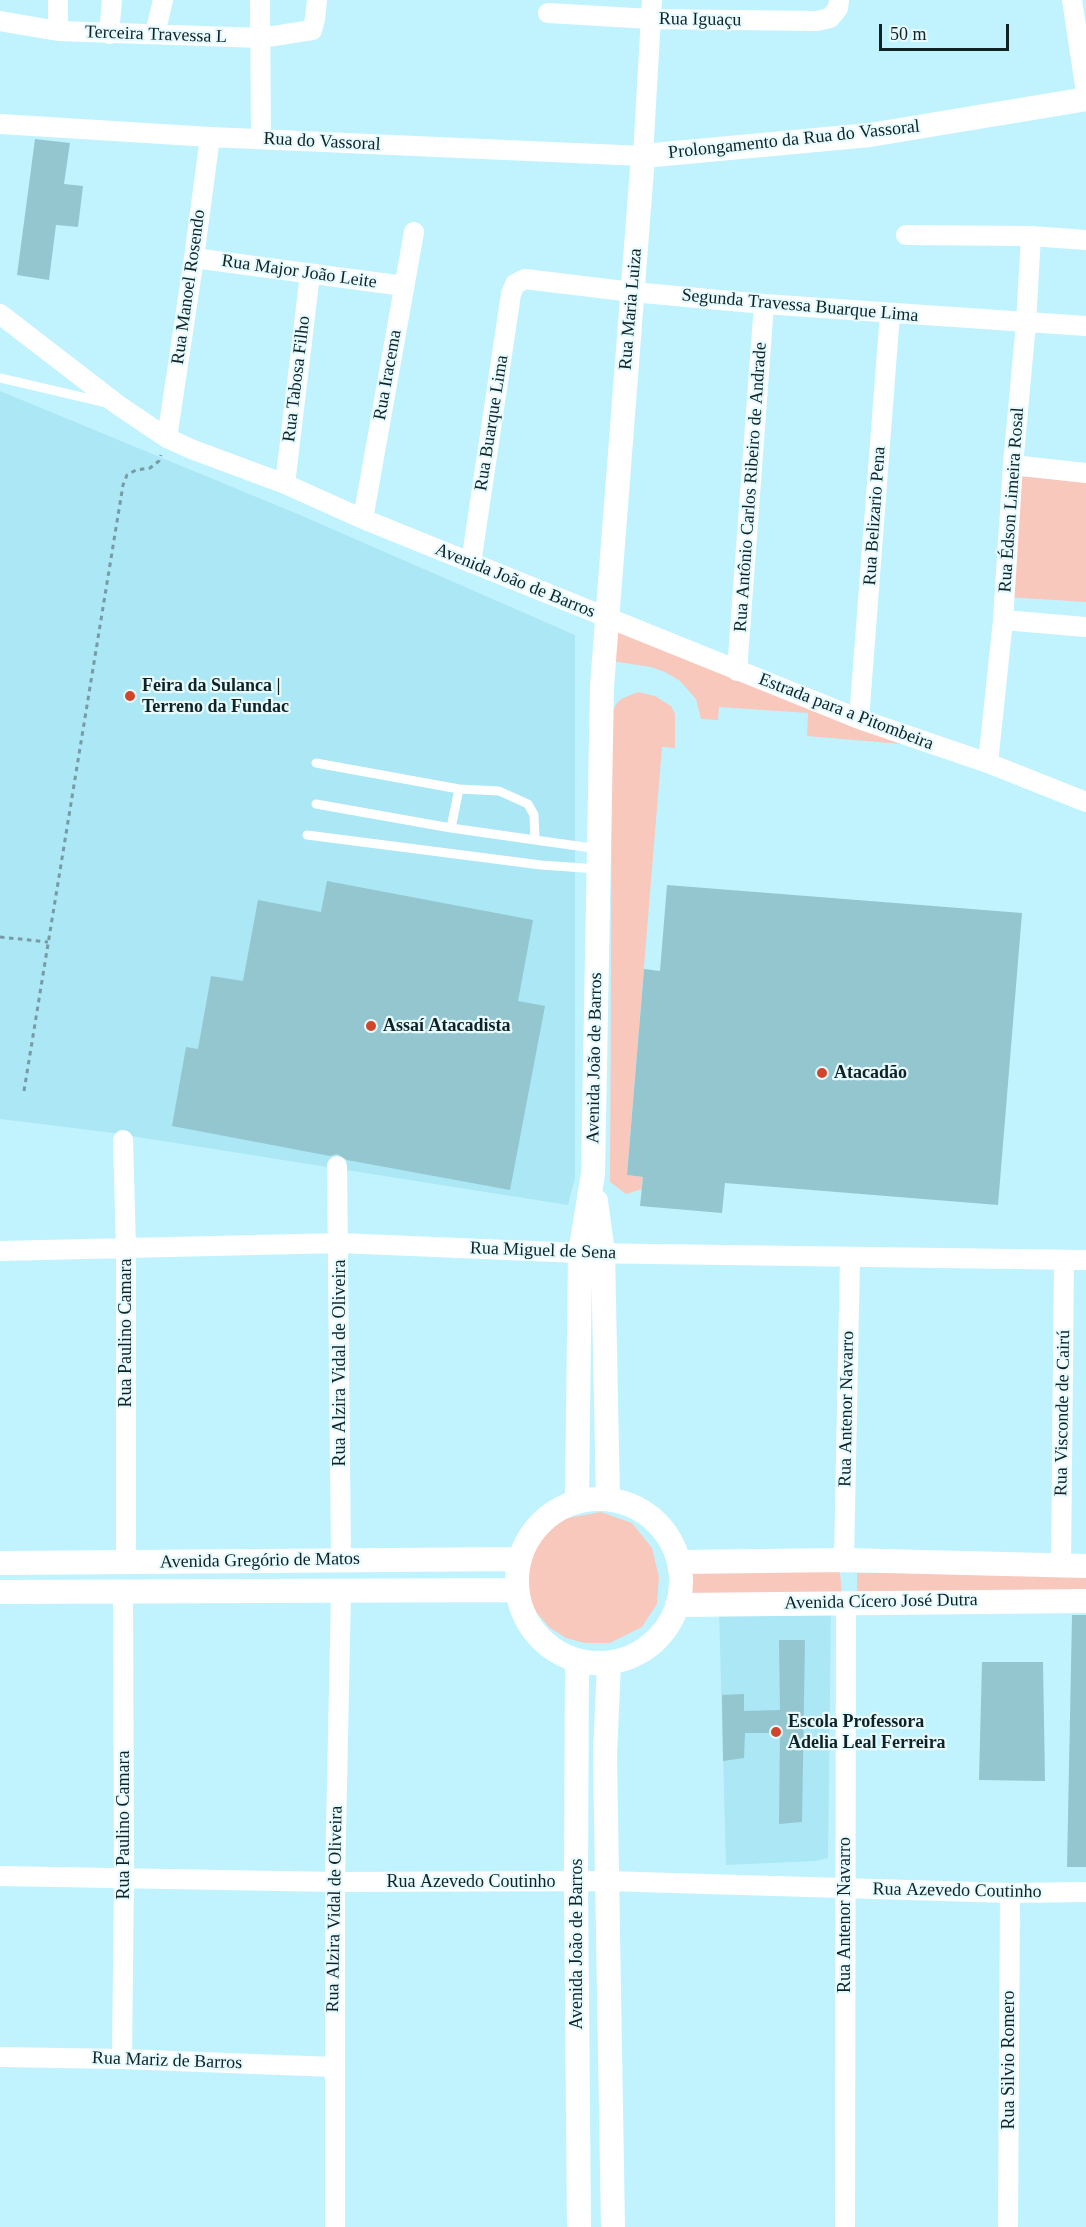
<!DOCTYPE html>
<meta charset="utf-8">
<style>
body{margin:0}
#map{position:relative;width:1086px;height:2227px;overflow:hidden;background:#c1f3ff;font-family:"Times New Roman",serif}
canvas{display:block}
.scale{position:absolute;left:879px;top:24px;width:130px;height:27px;box-sizing:border-box;border:3px solid #0f2327;border-top:0;padding-left:8px;font-size:18px;line-height:21px;white-space:nowrap;color:#0f2327;-webkit-text-stroke:4px #e7fbff;paint-order:stroke}
</style>
<div id="map">
<canvas width="1086" height="2227"></canvas>
<div class="scale">50 m</div>
</div>
<script>
const ctx = document.querySelector('canvas').getContext('2d');
ctx.lineJoin = 'round';
function fill(path, color) {
  ctx.fillStyle = color;
  ctx.fill(path, 'evenodd');
}
function poly(rows) {
  const path = new Path2D();
  for (const r of rows) {
    if (r.length === 3) {
      path.moveTo(r[0] + r[2], r[1]);
      path.arc(r[0], r[1], r[2], 0, 2 * Math.PI);
      continue;
    }
    path.moveTo(r[0], r[1]);
    for (let i = 2; i < r.length; i += 2) path.lineTo(r[i], r[i + 1]);
  }
  return path;
}
function strokePath(path, color, width, dash) {
  ctx.strokeStyle = color;
  ctx.lineWidth = width;
  ctx.lineCap = dash ? 'butt' : 'round';
  ctx.setLineDash(dash || []);
  ctx.stroke(path);
}
function write(font, color, halo, rows, align = 'center') {
  ctx.font = font + ' "Times New Roman",serif';
  ctx.lineWidth = 4.5;
  ctx.setLineDash([]);
  ctx.textBaseline = 'middle';
  ctx.strokeStyle = halo;
  ctx.fillStyle = color;
  for (const [text, x, y, turn = 0] of rows) {
    ctx.save();
    ctx.translate(x, y);
    ctx.rotate((+turn || 0) * Math.PI / 180);
    ctx.textAlign = isNaN(turn) ? turn : align;
    if (halo) ctx.strokeText(text, 0, 0);
    ctx.fillText(text, 0, 0);
    ctx.restore();
  }
}
fill(poly([
 [0,391,300,515,575,635,575,1178,568,1205,106,1132,0,1119],
 [719,1608,831,1609,828,1858,815,1861,726,1865]
]), '#abe7f4');
fill(poly([
 [1019,476,1086,482,1086,602,1008,597],
 [619,630,903,738,901,744,807,736,808,713,719,707,718,720,701,719,696,699,680,681,665,672,651,667,611,661,613,634],
 [638,692,655,696,671,706,675,714,675,748,662,747,627,1175,643,1177,642,1189,626,1194,610,1182,612,715,616,704,621,699],
 [601,1512,632,1523,652,1548,659,1577,657,1604,642,1627,610,1643,585,1643,566,1638,550,1628,536,1612,529,1595,527,1581,530,1556,541,1537,562,1519],
 [686,1571,840,1572,842,1596,686,1597],
 [857,1573,1086,1573,1086,1594,857,1594]
]), '#f8c8bd');
fill(poly([
 [35,139,70,143,64,184,83,186,78,227,56,225,49,280,17,275],
 [327,881,533,920,518,1001,545,1006,510,1190,347,1160,337,1154,330,1156,172,1126,186,1047,198,1049,211,976,243,981,258,900,321,912],
 [667,885,1022,913,998,1205,725,1183,722,1213,640,1206,643,1177,627,1175,644,969,660,971],
 [1072,1615,1086,1615,1086,1867,1067,1867],
 [779,1640,805,1640,802,1822,779,1824,780,1733,745,1733,744,1758,723,1761,722,1695,744,1694,744,1711,780,1710],
 [982,1662,1043,1662,1045,1781,979,1780]
]), '#94c6d0');
strokePath(poly([
 [0,937,48,942],
 [24,1091,123,485,127,475,136,470,150,468,159,461,161,455]
]), '#769ba4', 3, [4.5, 4.5]);
strokePath(poly([
 [0,378,107,403],
 [316,763,459,789],
 [316,804,451,828],
 [307,835,541,865,598,869],
 [535,840,534,815,528,804,499,791,459,789,451,828,535,840,599,849]
]), '#fff', 9);
strokePath(poly([
 [58,0,58,31],
 [260,0,261,139],
 [1072,0,1086,92],
 [548,13,651,19,817,21,830,18,838,8,839,0],
 [0,21,58,31,261,38,312,30,315,19,317,0],
 [109,34,112,0],
 [155,34,163,0],
 [0,124,210,137,643,156,652,0],
 [906,235,1031,236,1086,240],
 [194,258,404,286],
 [0,314,118,405,167,438,191,449,285,484,363,519,859,719,988,763,1086,802],
 [167,438,194,258,210,137],
 [1013,465,1086,473],
 [285,484,310,274],
 [363,519,414,232],
 [471,563,511,294,515,284,525,279,632,292,764,304,1086,326],
 [1003,620,1086,627],
 [737,671,764,304],
 [859,719,890,313],
 [988,763,1003,620,1013,465,1026,323,1031,236],
 [123,1140,126,1249,126,1562],
 [337,1166,341,1560],
 [0,1251,339,1243,580,1253,1086,1260],
 [844,1560,850,1257],
 [1061,1566,1064,1260],
 [0,1876,335,1882,606,1881,1010,1893,1086,1892],
 [0,2057,122,2059,334,2067],
 [122,2059,124,1878,123,1591],
 [335,2227,335,1882,341,1591],
 [845,2227,846,1602],
 [1008,2227,1010,1893]
]), '#fff', 20);
strokePath(poly([
 [596,1201,603,1253,608,1499],
 [599,1581,82],
 [577,1501,580,1253,593,1174,602,686,643,156,870,135,1086,99],
 [679,1562,844,1560,1086,1566],
 [0,1563,519,1559],
 [0,1592,517,1590],
 [677,1605,1086,1601],
 [577,1661,576,1881,579,2227],
 [609,1663,605,1756,613,2227]
]), '#fff', 24);
for (const [x, y, r, color] of [
 [130,696,6,"#d1452b"],
 [371,1026,6,"#d1452b"],
 [822,1073,6,"#d1452b"],
 [776,1732,6,"#d1452b"]
]) {
  const dot = new Path2D();
  dot.arc(x, y, r, 0, 2 * Math.PI);
  ctx.fillStyle = color;
  ctx.fill(dot);
  strokePath(dot, '#e7fbff', 2);
}
write('18px', '#0f2327', '#e7fbff', [
 ["Rua Iguaçu",700,20,1],
 ["Terceira Travessa L",156,35,2],
 ["Prolongamento da Rua do Vassoral",794,140,-6],
 ["Rua do Vassoral",322,142,3],
 ["Rua Major João Leite",299,272,8],
 ["Rua Manoel Rosendo",189,287,-82],
 ["Segunda Travessa Buarque Lima",800,306,5],
 ["Rua Maria Luiza",631,309,-85],
 ["Rua Iracema",388,375,-80],
 ["Rua Tabosa Filho",297,379,-83],
 ["Rua Buarque Lima",492,423,-81],
 ["Rua Antônio Carlos Ribeiro de Andrade",751,487,-86],
 ["Rua Édson Limeira Rosal",1012,500,-86],
 ["Rua Belizario Pena",875,516,-86],
 ["Avenida João de Barros",515,581,22],
 ["Estrada para a Pitombeira",846,712,21],
 ["Avenida João de Barros",595,1058,-89],
 ["Rua Miguel de Sena",543,1251,2],
 ["Rua Paulino Camara",126,1333,-90],
 ["Rua Alzira Vidal de Oliveira",340,1363,-90],
 ["Rua Antenor Navarro",847,1409,-89],
 ["Rua Visconde de Cairú",1063,1413,-89],
 ["Avenida Gregório de Matos",260,1561,-1],
 ["Avenida Cícero José Dutra",881,1602,-1],
 ["Rua Paulino Camara",124,1825,-90],
 ["Rua Azevedo Coutinho",471,1882],
 ["Rua Azevedo Coutinho",957,1891,1],
 ["Rua Alzira Vidal de Oliveira",335,1909,-89],
 ["Rua Antenor Navarro",845,1915,-90],
 ["Avenida João de Barros",577,1944,-90],
 ["Rua Silvio Romero",1009,2060,-90],
 ["Rua Mariz de Barros",167,2061,2]
]);
write('bold 18px', '#0f2327', '#e7fbff', [
 ["Feira da Sulanca |",142,686],
 ["Terreno da Fundac",142,707],
 ["Assaí Atacadista",383,1026],
 ["Atacadão",834,1073],
 ["Escola Professora",788,1722],
 ["Adelia Leal Ferreira",788,1743]
], 'left');
</script>
